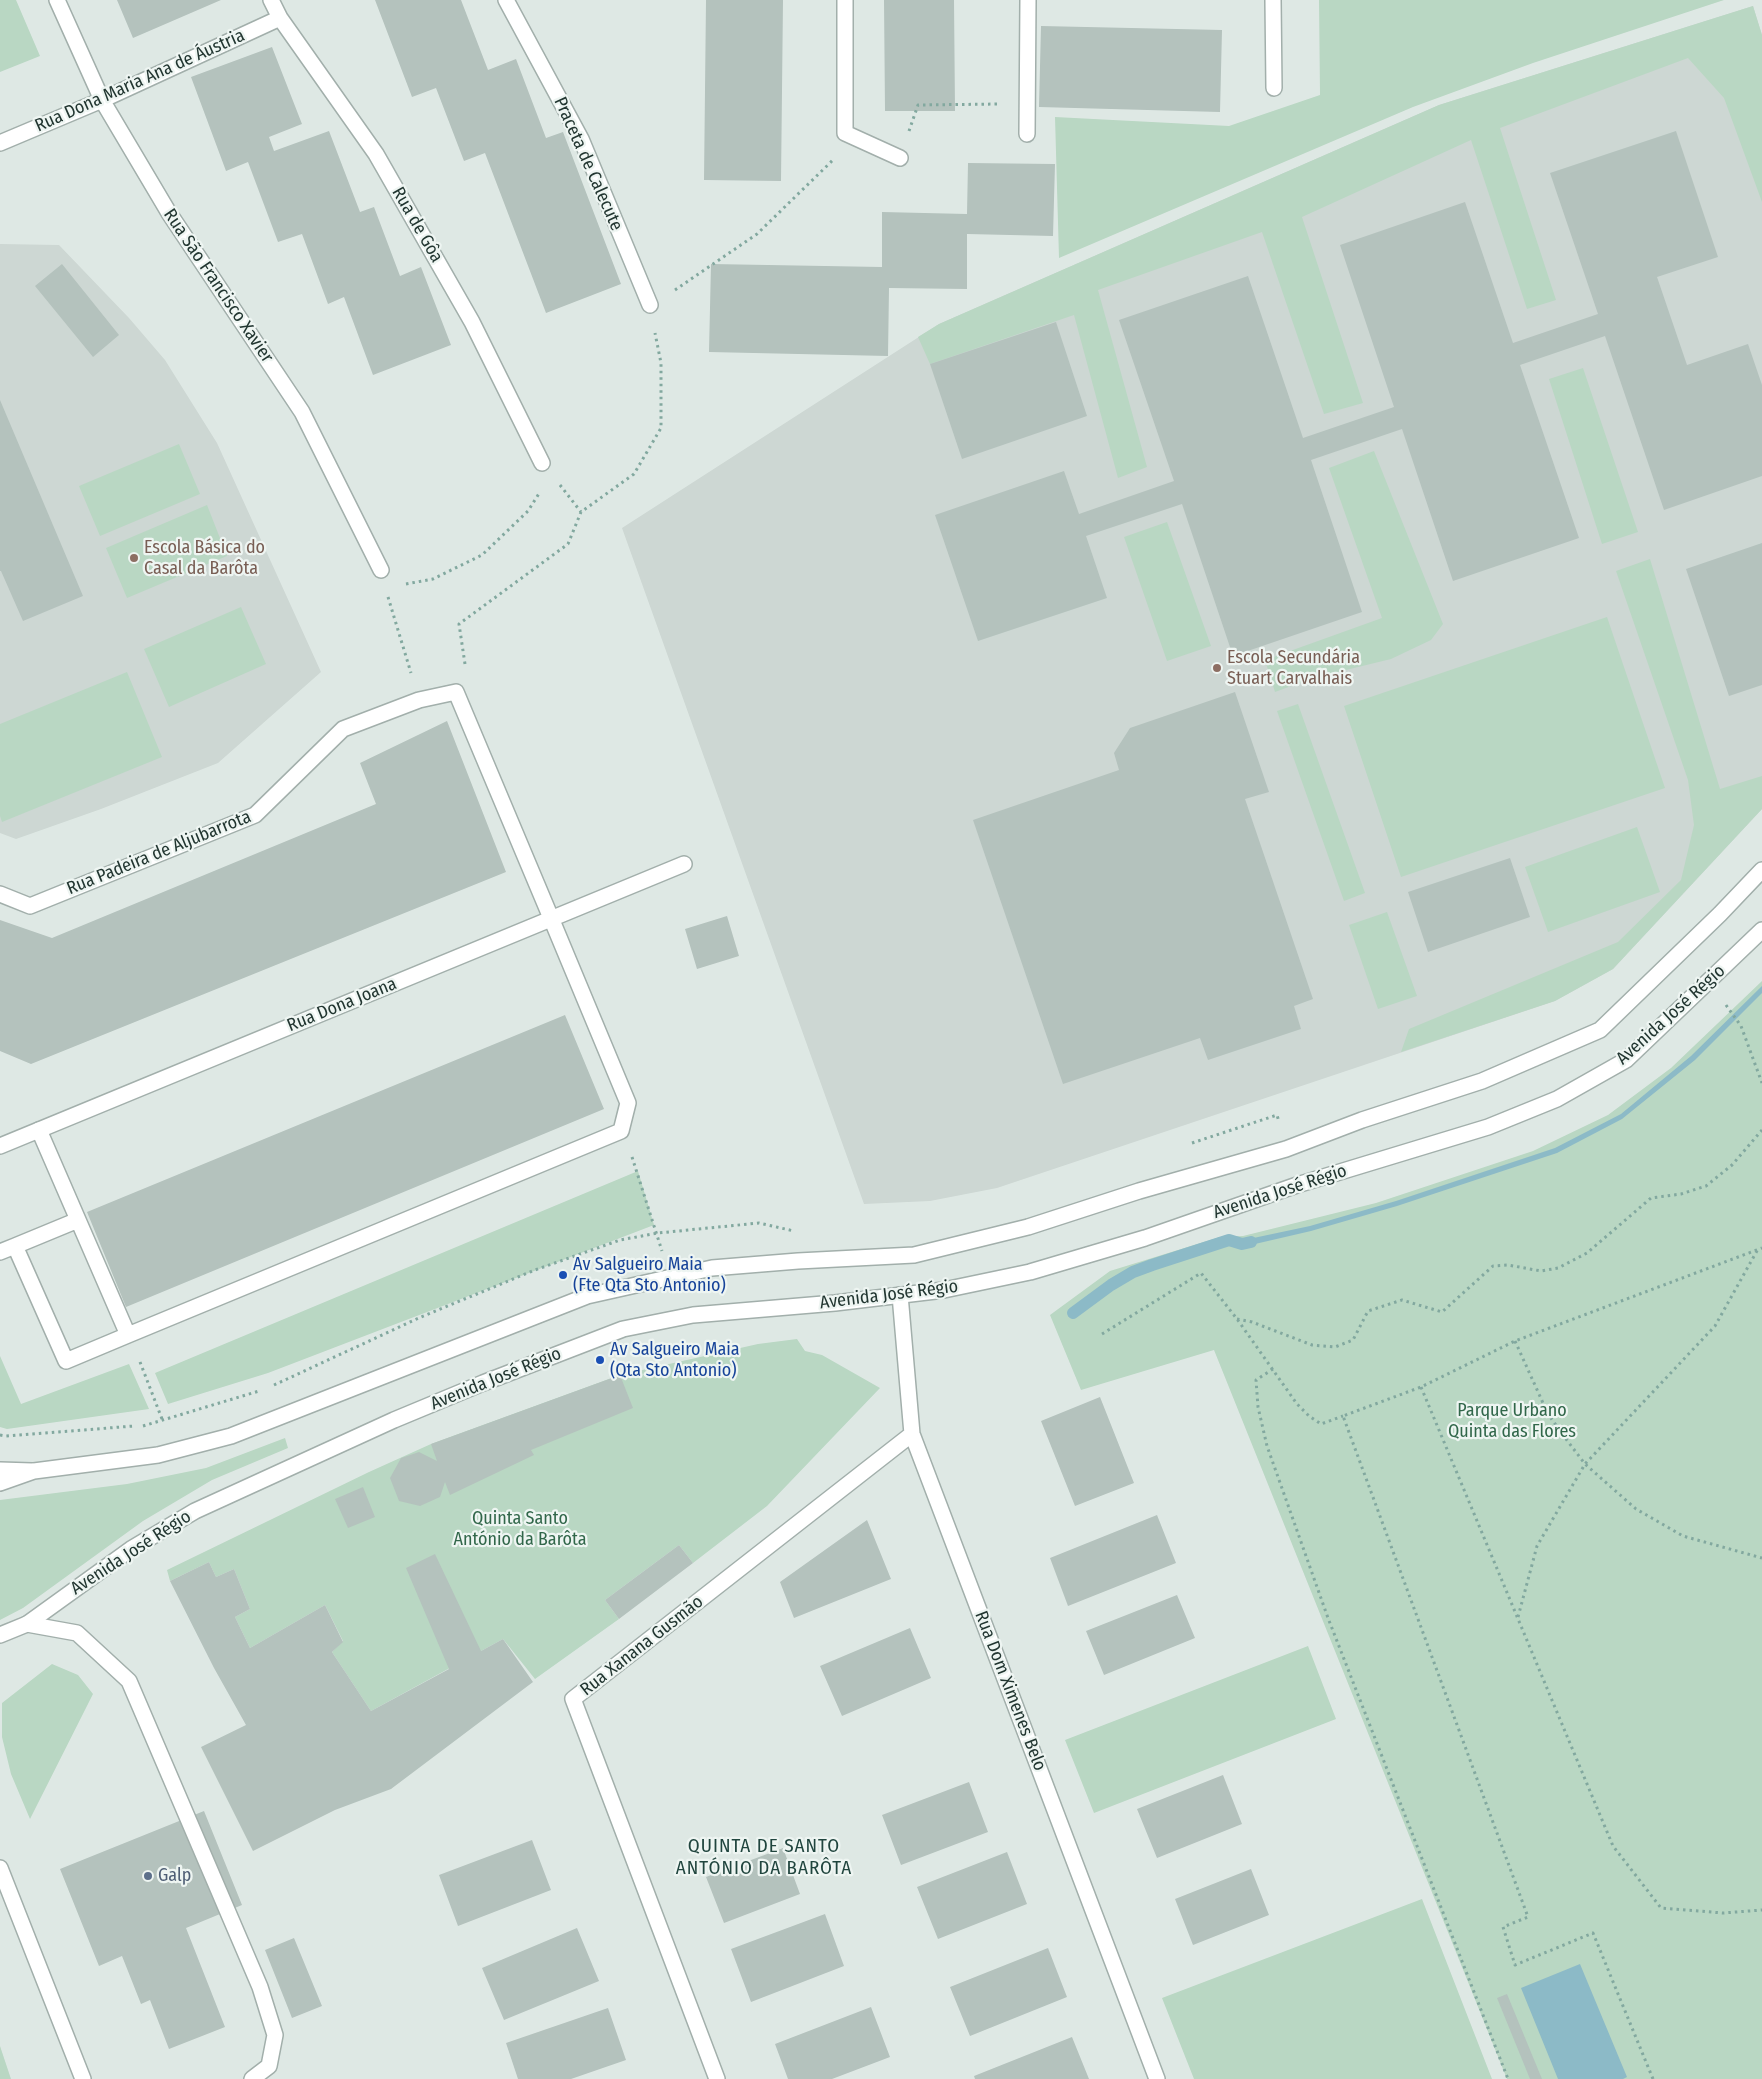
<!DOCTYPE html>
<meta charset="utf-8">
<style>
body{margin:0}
canvas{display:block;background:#dee8e4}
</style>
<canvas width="1762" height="2079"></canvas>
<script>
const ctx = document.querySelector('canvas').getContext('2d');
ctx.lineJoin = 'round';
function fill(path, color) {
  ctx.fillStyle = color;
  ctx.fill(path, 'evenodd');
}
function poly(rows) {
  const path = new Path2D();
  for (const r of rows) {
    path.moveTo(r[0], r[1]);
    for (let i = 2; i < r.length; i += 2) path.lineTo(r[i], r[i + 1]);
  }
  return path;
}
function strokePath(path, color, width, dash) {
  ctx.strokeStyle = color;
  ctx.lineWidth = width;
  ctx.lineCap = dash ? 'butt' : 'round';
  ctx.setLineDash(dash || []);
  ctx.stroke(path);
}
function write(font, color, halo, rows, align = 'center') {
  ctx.font = font + ' "Fira Sans Condensed",sans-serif';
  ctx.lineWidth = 4.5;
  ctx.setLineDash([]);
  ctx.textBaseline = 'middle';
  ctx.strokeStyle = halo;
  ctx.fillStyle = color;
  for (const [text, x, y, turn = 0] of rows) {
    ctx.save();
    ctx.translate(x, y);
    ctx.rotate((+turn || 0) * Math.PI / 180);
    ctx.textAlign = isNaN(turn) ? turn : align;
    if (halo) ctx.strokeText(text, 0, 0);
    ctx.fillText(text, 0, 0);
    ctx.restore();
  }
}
fill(poly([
 [1753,6,1762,35,1762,809,1613,969,1555,1001,997,1188,930,1201,864,1204,622,528,939,324,1439,105],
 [0,244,59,245,129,318,165,360,217,443,321,672,218,763,101,809,16,839,0,833]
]), '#cdd7d3');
fill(poly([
 [0,0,16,0,40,56,0,72],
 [1319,0,1724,0,1533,63,1413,107,1059,258,1055,117,1229,126,1320,95],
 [1753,6,1762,35,1762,202,1724,98,1688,58,1500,128,1556,300,1527,309,1471,140,1302,217,1363,403,1324,414,1262,232,1098,290,1147,467,1118,478,1074,315,930,364,918,337,939,324,1439,105],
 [1583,368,1638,532,1602,544,1549,379],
 [179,444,200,494,100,536,79,486],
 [1374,451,1443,624,1431,640,1391,659,1313,678,1275,692,1265,660,1382,618,1329,468],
 [207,505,227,556,127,598,106,548],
 [1167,522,1211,646,1167,661,1124,537],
 [1650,559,1720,789,1762,776,1762,809,1613,969,1555,1001,1401,1052,1409,1029,1618,942,1681,880,1694,825,1688,780,1616,571],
 [241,607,266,664,169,707,144,649],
 [1607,617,1665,788,1401,877,1344,706],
 [127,672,162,757,2,822,0,816,0,724],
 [1298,704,1365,893,1344,901,1277,711],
 [1637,827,1660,892,1548,932,1525,867],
 [1387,912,1417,996,1378,1009,1349,925],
 [1762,981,1762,2079,1507,2079,1214,1350,1081,1390,1050,1315,1110,1271,1220,1237,1243,1236,1376,1203,1533,1151,1608,1115,1671,1068],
 [638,1171,654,1225,268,1373,168,1404,155,1373],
 [797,1339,805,1351,822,1355,880,1388,767,1506,693,1563,679,1545,605,1600,619,1619,535,1679,503,1639,371,1711,332,1652,343,1641,325,1605,250,1648,235,1617,250,1609,234,1569,216,1577,209,1562,170,1581,167,1570,369,1472,431,1444,620,1375,758,1344],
 [0,1356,21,1404,129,1364,149,1409,7,1429,0,1427],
 [285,1438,288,1448,212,1480,143,1521,23,1608,0,1620,0,1500,127,1484,206,1468],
 [1308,1646,1336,1719,1094,1813,1065,1740],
 [52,1664,78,1675,93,1694,30,1819,11,1774,2,1737,2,1703],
 [1422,1899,1492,2079,1194,2079,1162,1998],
 [0,2046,11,2079,0,2079]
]), '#b9d7c3');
fill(poly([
 [1762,986,1762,993,1695,1060,1622,1119,1557,1153,1397,1206,1311,1231,1242,1247,1238,1246,1235,1240,1244,1240,1310,1226,1396,1201,1555,1148,1621,1114,1691,1056],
 [1580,1964,1627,2077,1623,2079,1558,2079,1521,1988]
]), '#8cbac7');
strokePath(poly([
 [1073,1313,1111,1285,1133,1272,1152,1265,1229,1240,1242,1244,1251,1242]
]), '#8cbac7', 12);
fill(poly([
 [117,0,221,0,133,38],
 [375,0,461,0,488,70,516,59,546,138,563,132,621,284,546,313,485,153,464,161,436,88,412,97],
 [706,0,783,0,781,181,704,180],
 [884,0,954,0,955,111,885,111],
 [1041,26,1222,30,1220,112,1039,107],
 [272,47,302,124,269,137,274,151,329,131,360,212,374,207,400,276,421,267,451,345,373,375,344,297,328,304,302,234,278,242,248,162,226,171,191,77],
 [1676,131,1718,257,1657,277,1687,365,1748,344,1762,385,1762,476,1664,510,1605,336,1520,365,1579,538,1453,581,1402,429,1311,460,1362,612,1233,656,1182,504,1086,536,1107,598,978,641,935,515,1064,471,1079,514,1174,481,1119,320,1248,276,1303,438,1394,407,1340,245,1465,202,1513,343,1598,314,1550,173],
 [968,163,1055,164,1053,236,967,234,967,289,889,288,888,356,709,352,711,264,882,267,882,212,967,214],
 [62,264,119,335,93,357,35,286],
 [1056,322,1087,416,962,459,930,364],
 [0,400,83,596,23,621,1,571,0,571],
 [1762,543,1762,685,1729,696,1686,569],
 [1235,692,1269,792,1245,799,1313,999,1294,1006,1301,1029,1208,1060,1200,1038,1063,1084,973,820,1119,770,1114,753,1130,728],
 [447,721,506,872,31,1064,0,1051,0,920,52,938,376,804,360,763],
 [1510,858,1530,917,1428,952,1408,892],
 [727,916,739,956,697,969,685,929],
 [565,1015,604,1109,126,1307,87,1212],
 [620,1375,633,1408,531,1450,534,1455,450,1495,445,1482,440,1497,420,1506,399,1501,390,1478,401,1458,419,1452,437,1461,431,1444],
 [1100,1397,1134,1483,1075,1506,1041,1421],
 [363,1487,375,1517,348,1528,335,1499],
 [1157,1515,1176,1563,1068,1606,1050,1558],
 [867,1520,891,1579,794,1618,780,1582],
 [679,1545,693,1563,619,1619,605,1600],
 [435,1554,481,1651,503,1639,533,1682,391,1789,335,1810,253,1851,201,1747,246,1725,214,1668,170,1581,209,1562,216,1577,234,1569,250,1609,235,1617,250,1648,325,1605,343,1642,332,1652,371,1711,449,1669,406,1568],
 [1177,1595,1195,1638,1104,1675,1086,1631],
 [910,1628,931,1678,842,1716,820,1666],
 [1223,1775,1242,1824,1157,1858,1137,1809],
 [969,1782,988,1832,901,1865,882,1815],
 [204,1811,242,1905,186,1928,225,2027,169,2049,150,2000,141,2004,122,1956,99,1966,60,1869],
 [532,1840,551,1890,458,1926,439,1875],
 [783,1848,800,1894,724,1923,706,1877],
 [1007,1852,1027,1904,938,1939,917,1887],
 [1251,1869,1269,1915,1193,1945,1175,1899],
 [825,1914,844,1966,751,2002,731,1949],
 [577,1928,599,1981,504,2020,482,1968],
 [294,1938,322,2006,292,2018,265,1950],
 [1048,1948,1067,1997,970,2036,950,1987],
 [1507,1994,1542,2079,1530,2079,1497,1998],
 [871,2007,890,2057,832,2079,788,2079,775,2044],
 [608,2008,626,2060,571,2079,518,2079,506,2043],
 [1072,2037,1089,2079,975,2079,974,2076]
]), '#b4c2bd');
const service = poly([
 [39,1130,128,1335,621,1131,628,1103,551,918],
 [15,1246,78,1220],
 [0,1252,15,1246,66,1361,128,1335],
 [27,1624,77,1633,129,1681,260,1987,275,2035,269,2066,252,2079]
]);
const minor = poly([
 [57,0,102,100,169,213,302,412,381,570],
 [271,0,280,18,376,154,472,322,542,463],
 [506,0,581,139,650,305],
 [845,0,845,133,900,158],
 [1273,0,1274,88],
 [1027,134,1028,0],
 [0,143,102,100,280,18],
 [0,894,30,906,255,815,343,729,419,700,456,692,551,918],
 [0,1146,684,864],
 [900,1295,912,1434,1157,2079],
 [0,1470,32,1471],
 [0,1868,83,2079],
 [717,2079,573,1699,912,1434]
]);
const tertiary = poly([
 [0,1483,34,1471,158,1455,231,1436,587,1296,712,1268,798,1261,914,1255,1028,1227,1139,1191,1286,1149,1362,1120,1482,1081,1600,1030,1720,914,1762,870],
 [0,1635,27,1624,131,1549,195,1511,394,1420,483,1383,623,1329,693,1315,835,1303,944,1290,1030,1272,1145,1238,1297,1185,1488,1127,1557,1099,1626,1060,1762,930]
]);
strokePath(service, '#a2afab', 18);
strokePath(minor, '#a2afab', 18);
strokePath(tertiary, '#a2afab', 18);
strokePath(poly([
 [909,131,918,105,999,104],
 [675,290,757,234,834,159],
 [560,485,581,512],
 [406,584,433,579,482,555,528,511,540,492],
 [388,597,411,673],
 [465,664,459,624,568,544,581,512,634,474,661,428,661,363,655,333],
 [1726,1005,1741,1026,1762,1083],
 [1192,1143,1277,1115,1279,1122],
 [632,1157,662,1251],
 [1237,1319,1252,1322,1312,1345,1335,1347,1353,1340,1368,1311,1402,1300,1442,1312,1493,1266,1508,1265,1541,1271,1558,1268,1587,1253,1651,1198,1681,1194,1706,1186,1732,1165,1762,1130],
 [1102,1334,1201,1273,1237,1319,1297,1404,1309,1416,1321,1424,1343,1416],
 [1515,1341,1548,1414,1566,1439,1585,1464,1636,1509,1683,1536,1762,1558],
 [140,1362,162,1419],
 [1273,1369,1256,1380,1258,1407,1267,1446,1328,1618,1508,2079],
 [274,1385,421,1317,535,1270,620,1240,658,1233,759,1223,794,1231],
 [1421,1387,1613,1846,1661,1908,1723,1913,1762,1910],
 [143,1426,259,1391],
 [0,1435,6,1436,134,1426],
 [1518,1617,1537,1546,1585,1464,1715,1326,1758,1249],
 [1653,2079,1593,1933,1515,1965,1503,1927,1528,1917,1343,1416,1421,1387,1515,1341,1762,1248]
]), '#82a89f', 3, [2.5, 4]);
strokePath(service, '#fff', 15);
strokePath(minor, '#fff', 15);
strokePath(tertiary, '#fff', 15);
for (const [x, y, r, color] of [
 [134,558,5,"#8d6e63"],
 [1217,668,5,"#8d6e63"],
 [563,1275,5,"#1a4fb4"],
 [600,1360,5,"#1a4fb4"],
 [148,1876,5,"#5c6f8a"]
]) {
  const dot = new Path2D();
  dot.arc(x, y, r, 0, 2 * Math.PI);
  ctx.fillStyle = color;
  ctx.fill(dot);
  strokePath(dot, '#eef5f2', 2);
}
write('18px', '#223631', '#eef5f2', [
 ["Rua Dona Maria Ana de Áustria",140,81,-24],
 ["Praceta de Calecute",588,164,66],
 ["Rua de Gôa",417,225,60],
 ["Rua São Francisco Xavier",218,286,56],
 ["Rua Padeira de Aljubarrota",159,853,-22],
 ["Rua Dona Joana",342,1005,-22],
 ["Avenida José Régio",1671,1015,-42],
 ["Avenida José Régio",1280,1192,-18],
 ["Avenida José Régio",889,1295,-7],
 ["Avenida José Régio",496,1379,-22],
 ["Avenida José Régio",131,1553,-33],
 ["Rua Xanana Gusmão",642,1646,-38],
 ["Rua Dom Ximenes Belo",1010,1691,69]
]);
write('18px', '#785e54', '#eef5f2', [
 ["Escola Básica do",144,548],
 ["Casal da Barôta",144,569],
 ["Escola Secundária",1227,658],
 ["Stuart Carvalhais",1227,679]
], 'left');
write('18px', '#164399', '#eef5f2', [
 ["Av Salgueiro Maia",573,1265],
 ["(Fte Qta Sto Antonio)",573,1286],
 ["Av Salgueiro Maia",610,1350],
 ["(Qta Sto Antonio)",610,1371]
], 'left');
write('18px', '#31674a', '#eef5f2', [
 ["Parque Urbano",1512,1411],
 ["Quinta das Flores",1512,1432],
 ["Quinta Santo",520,1519],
 ["António da Barôta",520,1540]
]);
write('18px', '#4e5e75', '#eef5f2', [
 ["Galp",158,1876]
], 'left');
ctx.letterSpacing = '1px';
write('19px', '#20453e', '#eef5f2', [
 ["QUINTA DE SANTO",764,1847],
 ["ANTÓNIO DA BARÔTA",764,1869]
]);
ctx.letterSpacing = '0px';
</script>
